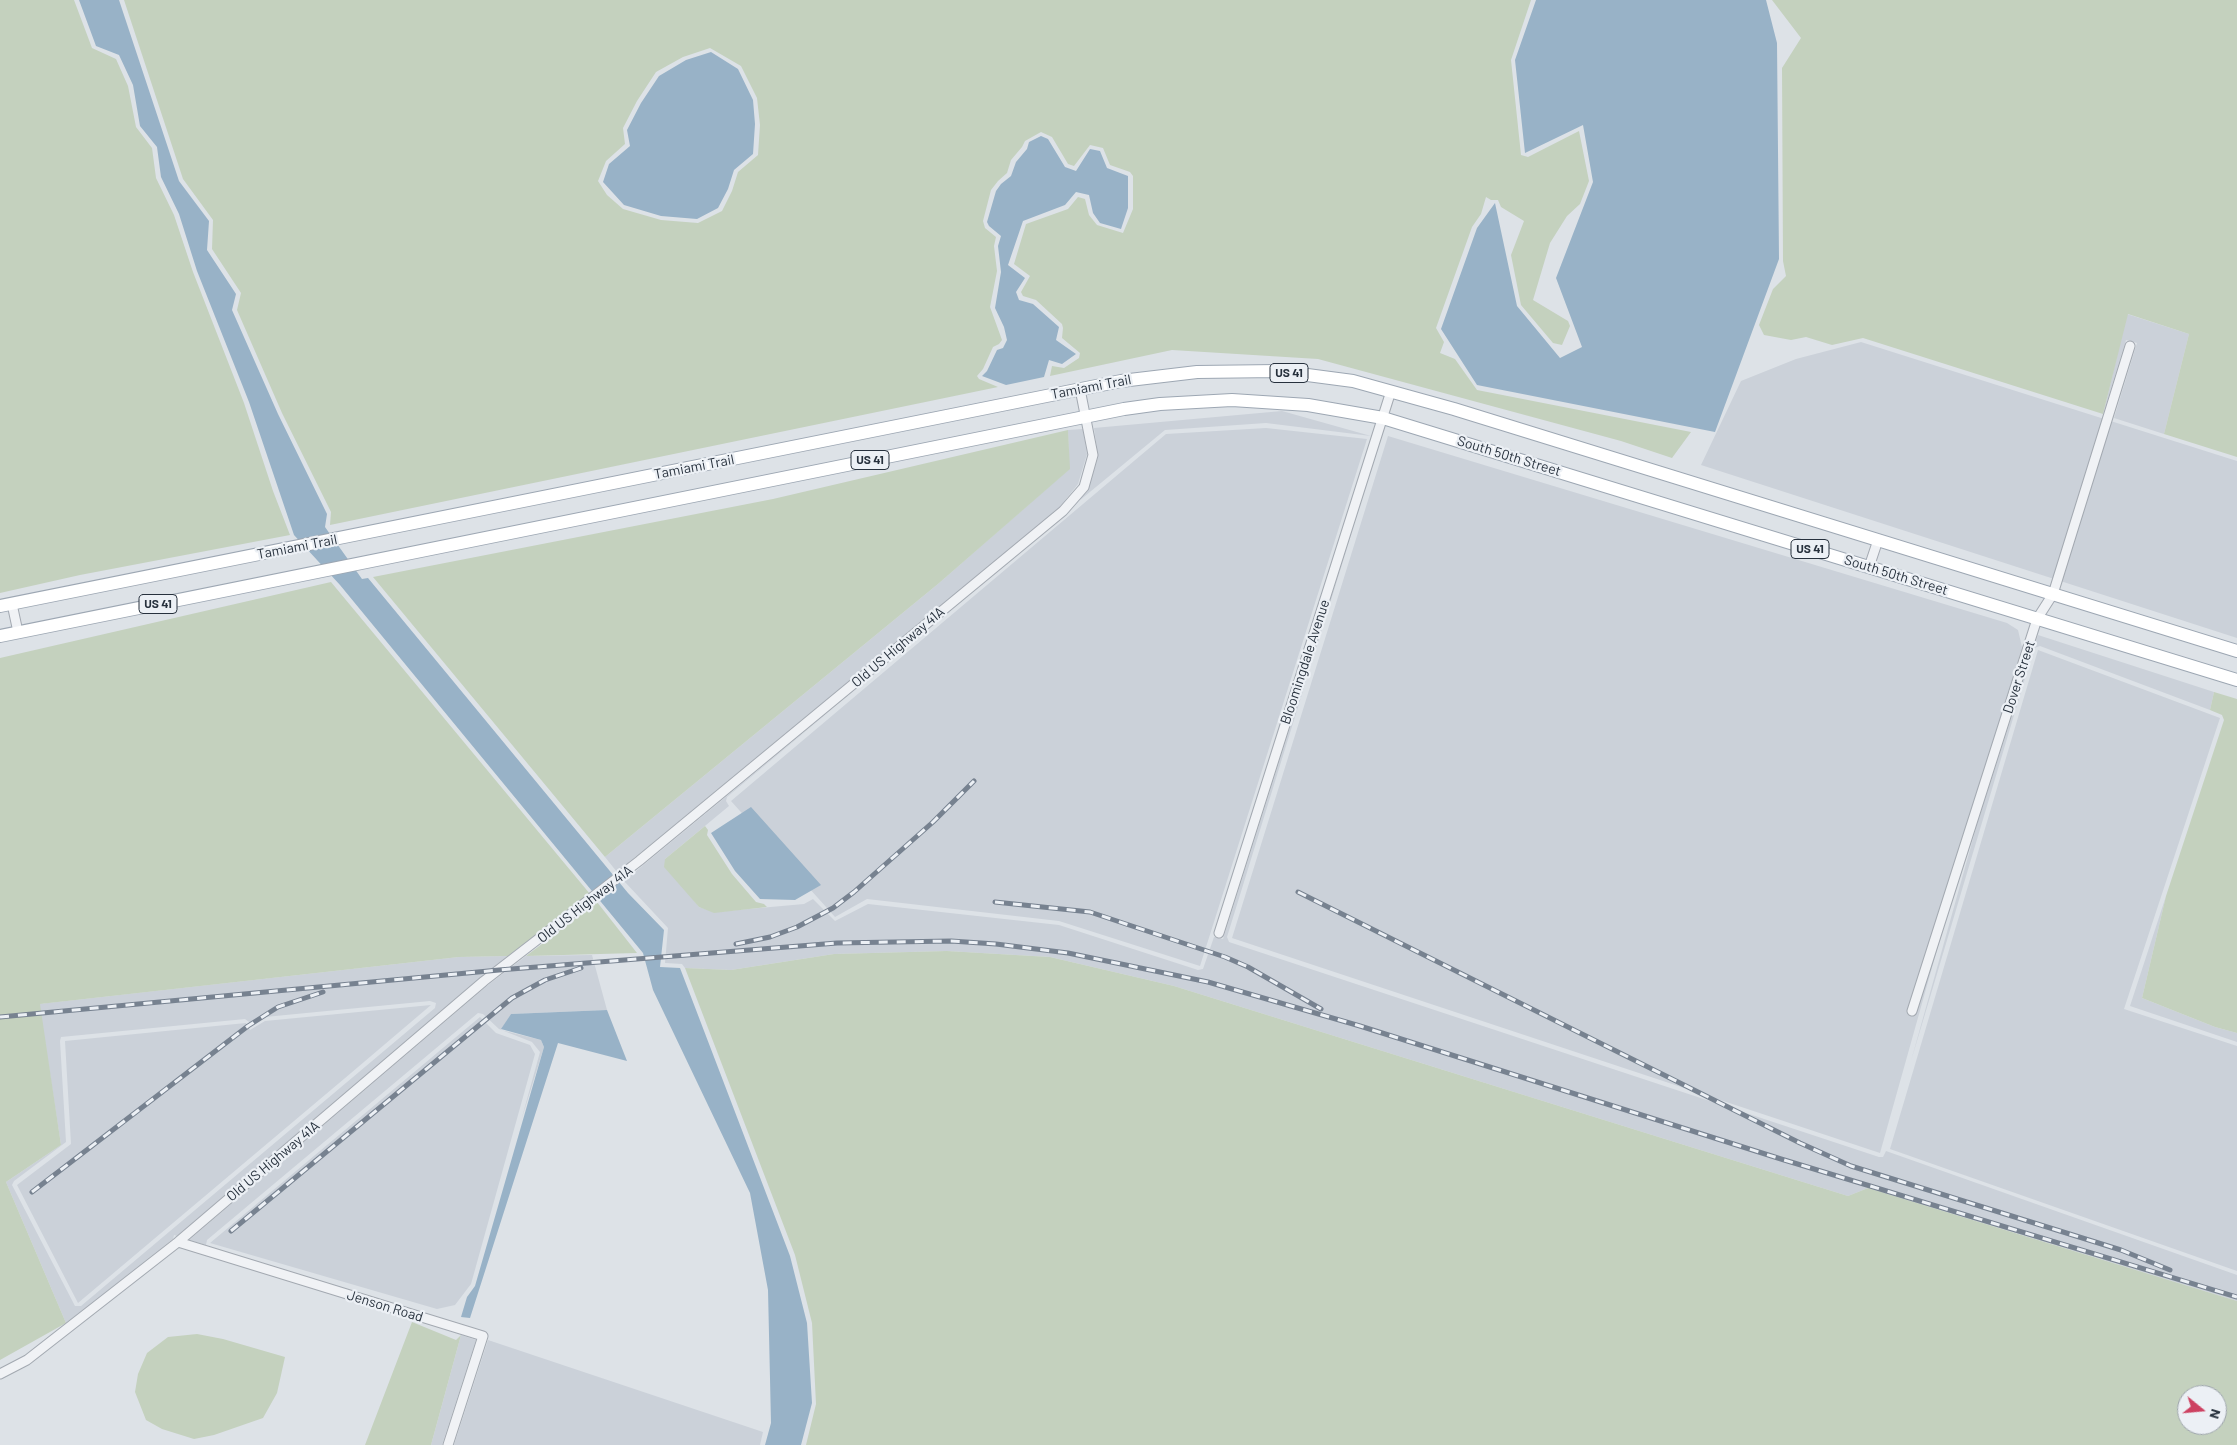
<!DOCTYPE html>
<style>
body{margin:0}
#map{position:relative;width:2237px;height:1445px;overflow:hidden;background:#dde2e7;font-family:Barlow,sans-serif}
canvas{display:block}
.north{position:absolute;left:2177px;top:1385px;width:50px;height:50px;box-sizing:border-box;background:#ecf0f5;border:1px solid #9da4ab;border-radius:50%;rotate:107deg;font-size:14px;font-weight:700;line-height:20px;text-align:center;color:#27313d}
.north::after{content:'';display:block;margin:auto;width:18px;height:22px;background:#cd4161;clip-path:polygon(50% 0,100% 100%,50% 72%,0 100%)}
</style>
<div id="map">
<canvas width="2237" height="1445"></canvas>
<div class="north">N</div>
</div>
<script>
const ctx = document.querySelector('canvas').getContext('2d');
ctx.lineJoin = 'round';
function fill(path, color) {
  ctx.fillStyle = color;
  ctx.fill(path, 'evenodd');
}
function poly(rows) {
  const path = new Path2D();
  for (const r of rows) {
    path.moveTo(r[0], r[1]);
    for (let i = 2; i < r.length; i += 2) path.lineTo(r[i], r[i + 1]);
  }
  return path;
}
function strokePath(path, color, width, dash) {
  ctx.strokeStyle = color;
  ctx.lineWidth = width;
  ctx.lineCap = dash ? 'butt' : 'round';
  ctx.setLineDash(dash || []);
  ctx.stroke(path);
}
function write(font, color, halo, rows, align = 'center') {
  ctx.font = font + ' Barlow,sans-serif';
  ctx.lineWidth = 4.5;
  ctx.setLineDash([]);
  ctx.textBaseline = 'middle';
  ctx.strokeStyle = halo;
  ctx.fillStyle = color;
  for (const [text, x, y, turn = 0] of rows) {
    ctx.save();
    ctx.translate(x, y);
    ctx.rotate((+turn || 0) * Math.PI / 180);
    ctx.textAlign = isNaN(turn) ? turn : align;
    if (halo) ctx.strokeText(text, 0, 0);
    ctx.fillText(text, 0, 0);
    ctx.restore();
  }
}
fill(poly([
 [2127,314,2189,334,2164,434,2114,418,2137,343,2126,340,2103,414],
 [1861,342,2237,461,2237,638,1701,465,1741,381,1796,359],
 [1282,411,1371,436,1266,423,1165,430,1079,501,1088,490,1098,457,1094,428],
 [1266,428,1367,439,1200,966,1059,921,867,899,835,917,731,801,1166,434],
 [1083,429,1087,454,1078,484,1059,508,617,872,605,857,938,584,1069,469,1068,430],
 [1388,436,2007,623,2018,630,2022,647,1880,1153,1232,938],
 [1352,532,1227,937,1229,942,1879,1157,1883,1157,1886,1151,2237,1275,2237,1301,1868,1188,1848,1196,1174,986,1050,957,947,951,834,954,731,970,685,968,682,964,665,963,668,928,624,881,836,706,727,797,726,801,729,806,665,859,699,907,715,912,804,904,813,899,835,921,868,904,1059,925,1198,970,1203,969,1214,937,1223,939],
 [2038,635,2214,692,2210,710,2040,646,2034,648,1911,1061,1978,821],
 [2038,650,2220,718,2124,1009,2237,1046,2237,1271,1890,1149],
 [2166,896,2142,998,2215,1027,2237,1033,2237,1042,2130,1006],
 [592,955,607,1010,511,1014,501,1030,541,1040,544,1047,521,1121,540,1052,532,1042,499,1029,483,1014,478,1013,207,1240,206,1245,189,1240,488,985,526,956],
 [508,956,476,981,177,1236,174,1235,173,1239,66,1323,6,1182,61,1145,39,1004,459,957],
 [430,1001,436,1003,435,1008,81,1306,75,1306,12,1185,14,1181,66,1142,60,1041,61,1037,245,1019,252,1024,265,1017],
 [431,1005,351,1073,78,1303,17,1185,71,1144,65,1041,246,1023,250,1030,265,1021],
 [480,1017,496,1033,530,1045,535,1054,471,1284,455,1305,437,1309,210,1243],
 [461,1335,476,1340,442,1445,431,1445],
 [488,1340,763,1432,760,1445,454,1445]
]), '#cbd1d9');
fill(poly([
 [0,0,74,0,92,48,116,59,128,86,136,127,152,148,156,178,174,215,193,272,244,403,273,491,290,535,80,575,0,593],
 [124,0,1531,0,1511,60,1521,155,1528,157,1579,131,1589,181,1580,204,1567,216,1550,243,1533,300,1568,321,1570,326,1562,345,1553,343,1521,305,1511,255,1524,221,1501,207,1498,200,1491,200,1486,197,1481,214,1472,227,1436,328,1444,342,1440,353,1455,359,1477,390,1691,432,1672,458,1621,441,1318,359,1172,350,1050,376,1052,366,1064,368,1079,358,1080,353,1062,338,1063,328,1062,324,1036,300,1023,296,1021,292,1030,276,1014,264,1026,224,1068,209,1078,197,1085,199,1089,215,1097,225,1123,233,1133,209,1133,176,1130,172,1110,165,1103,148,1090,145,1074,166,1068,164,1052,137,1041,132,1025,141,1022,147,1011,160,1007,173,998,181,991,190,983,221,985,228,996,237,994,246,997,271,990,307,1002,340,999,344,993,347,983,369,977,376,979,379,998,387,330,525,331,512,282,413,237,310,241,293,212,249,213,220,183,179],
 [710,48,741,66,757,98,760,125,758,155,738,172,732,191,722,211,698,223,661,220,623,209,607,195,598,181,606,161,625,144,623,128,637,101,656,72,683,57],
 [1772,0,2237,0,2237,457,2164,434,2189,334,2128,314,2103,414,1863,338,1832,345,1806,337,1791,340,1764,335,1759,325,1773,289,1786,276,1783,261,1782,68,1801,38],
 [1068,430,1070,469,938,584,605,857,373,577,773,499],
 [331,582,590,894,508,956,459,957,40,1004,61,1145,6,1182,66,1323,0,1360,0,658],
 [2214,692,2237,699,2237,1033,2215,1027,2142,998,2166,896,2224,720,2222,715,2210,710],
 [705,826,708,830,707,835,732,874,756,902,764,904,767,907,714,913,699,907,664,867,665,859],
 [597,902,637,953,526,956,591,907],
 [947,951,1050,957,1174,986,1848,1196,1868,1188,2237,1301,2237,1445,806,1445,816,1404,812,1323,795,1255,685,968,731,970,834,954],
 [2187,1395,2217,1395,2217,1425,2187,1425],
 [412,1322,456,1340,461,1335,431,1445,365,1445],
 [197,1334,223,1339,285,1357,277,1393,263,1418,214,1435,194,1439,162,1429,146,1420,135,1392,138,1374,147,1353,168,1337]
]), '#c4d1be');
fill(poly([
 [79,0,119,0,179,181,209,221,207,250,236,294,232,310,278,414,327,514,325,527,362,579,368,578,628,893,664,930,660,967,680,968,790,1256,807,1323,812,1403,801,1445,765,1445,771,1423,768,1290,750,1193,653,990,643,953,340,585,294,535,249,402,197,271,179,214,161,177,157,147,140,126,133,85,119,55,96,46],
 [1536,0,1766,0,1777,43,1779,259,1715,432,1477,385,1441,329,1477,228,1495,203,1517,306,1560,358,1582,347,1556,278,1593,182,1583,125,1525,153,1515,60],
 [711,52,738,69,753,100,755,124,753,154,734,170,728,189,718,208,697,219,661,216,624,205,603,182,609,164,630,146,627,130,641,103,659,76,686,60],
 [1041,136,1048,139,1065,167,1076,171,1090,149,1100,151,1107,168,1128,176,1128,208,1121,229,1100,223,1093,213,1089,195,1076,192,1065,205,1023,221,1008,265,1025,278,1016,292,1019,300,1033,304,1059,327,1056,340,1076,354,1062,364,1049,360,1044,377,1006,385,982,376,987,371,997,350,1003,348,1007,340,1004,327,995,308,1001,272,998,246,1001,236,989,226,987,222,996,191,1001,184,1011,176,1016,162,1027,149,1029,142],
 [751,807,821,885,795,900,760,899,735,871,711,833],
 [607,1010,627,1061,558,1043,470,1318,461,1317,467,1297,475,1286,544,1047,541,1040,501,1029,511,1014]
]), '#98b2c7');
const street = poly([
 [1869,567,1878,540],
 [12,604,18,632],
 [1219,933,1391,391],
 [1912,1011,2037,619,2053,594,2130,346],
 [178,1242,483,1336,448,1445],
 [0,1374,27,1360,178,1242,484,981,639,861,1063,511,1084,487,1093,455,1080,389]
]);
const primary = poly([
 [0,606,1121,381,1197,372,1277,371,1353,381,1454,409,2237,651],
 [0,636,1124,409,1160,404,1232,400,1308,405,1383,418,2237,680]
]);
strokePath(street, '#a3a9b1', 11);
strokePath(primary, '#9da7b3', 14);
strokePath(street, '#f0f2f5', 9);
strokePath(primary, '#fff', 12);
const rail = poly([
 [1298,892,1800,1143,1851,1166,2121,1250,2170,1270],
 [995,902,1090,912,1225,957,1248,967,1321,1009],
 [736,944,770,937,797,927,833,908,854,892,933,822,974,781],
 [0,1017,499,970,837,943,951,941,996,944,1068,953,1208,982,1360,1026,1781,1159,2237,1297],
 [32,1192,248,1026,278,1007,323,992],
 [231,1231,512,998,545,980,581,968]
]);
strokePath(rail, '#778290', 5);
strokePath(rail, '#ecf0f5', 3, [9]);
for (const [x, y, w] of [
 [1289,373,38],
 [870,460,38],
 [1810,549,38],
 [158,604,38]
]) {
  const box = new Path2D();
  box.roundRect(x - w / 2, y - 9.5, w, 19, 4);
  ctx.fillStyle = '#ecf0f5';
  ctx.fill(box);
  strokePath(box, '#27313d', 1);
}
write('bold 12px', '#27313d', null, [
 ["US 41",1289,373],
 ["US 41",870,460],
 ["US 41",1810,549],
 ["US 41",158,604]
]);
write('14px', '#27313d', '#ecf0f5', [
 ["Tamiami Trail",1091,387,-11],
 ["South 50th Street",1509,456,17],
 ["Tamiami Trail",694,467,-11],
 ["Tamiami Trail",297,547,-11],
 ["South 50th Street",1896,575,17],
 ["Old US Highway 41A",898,647,-40],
 ["Bloomingdale Avenue",1305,662,-72],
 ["Dover Street",2019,677,-72],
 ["Old US Highway 41A",585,904,-38],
 ["Old US Highway 41A",273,1161,-40],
 ["Jenson Road",385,1306,17]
]);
</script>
